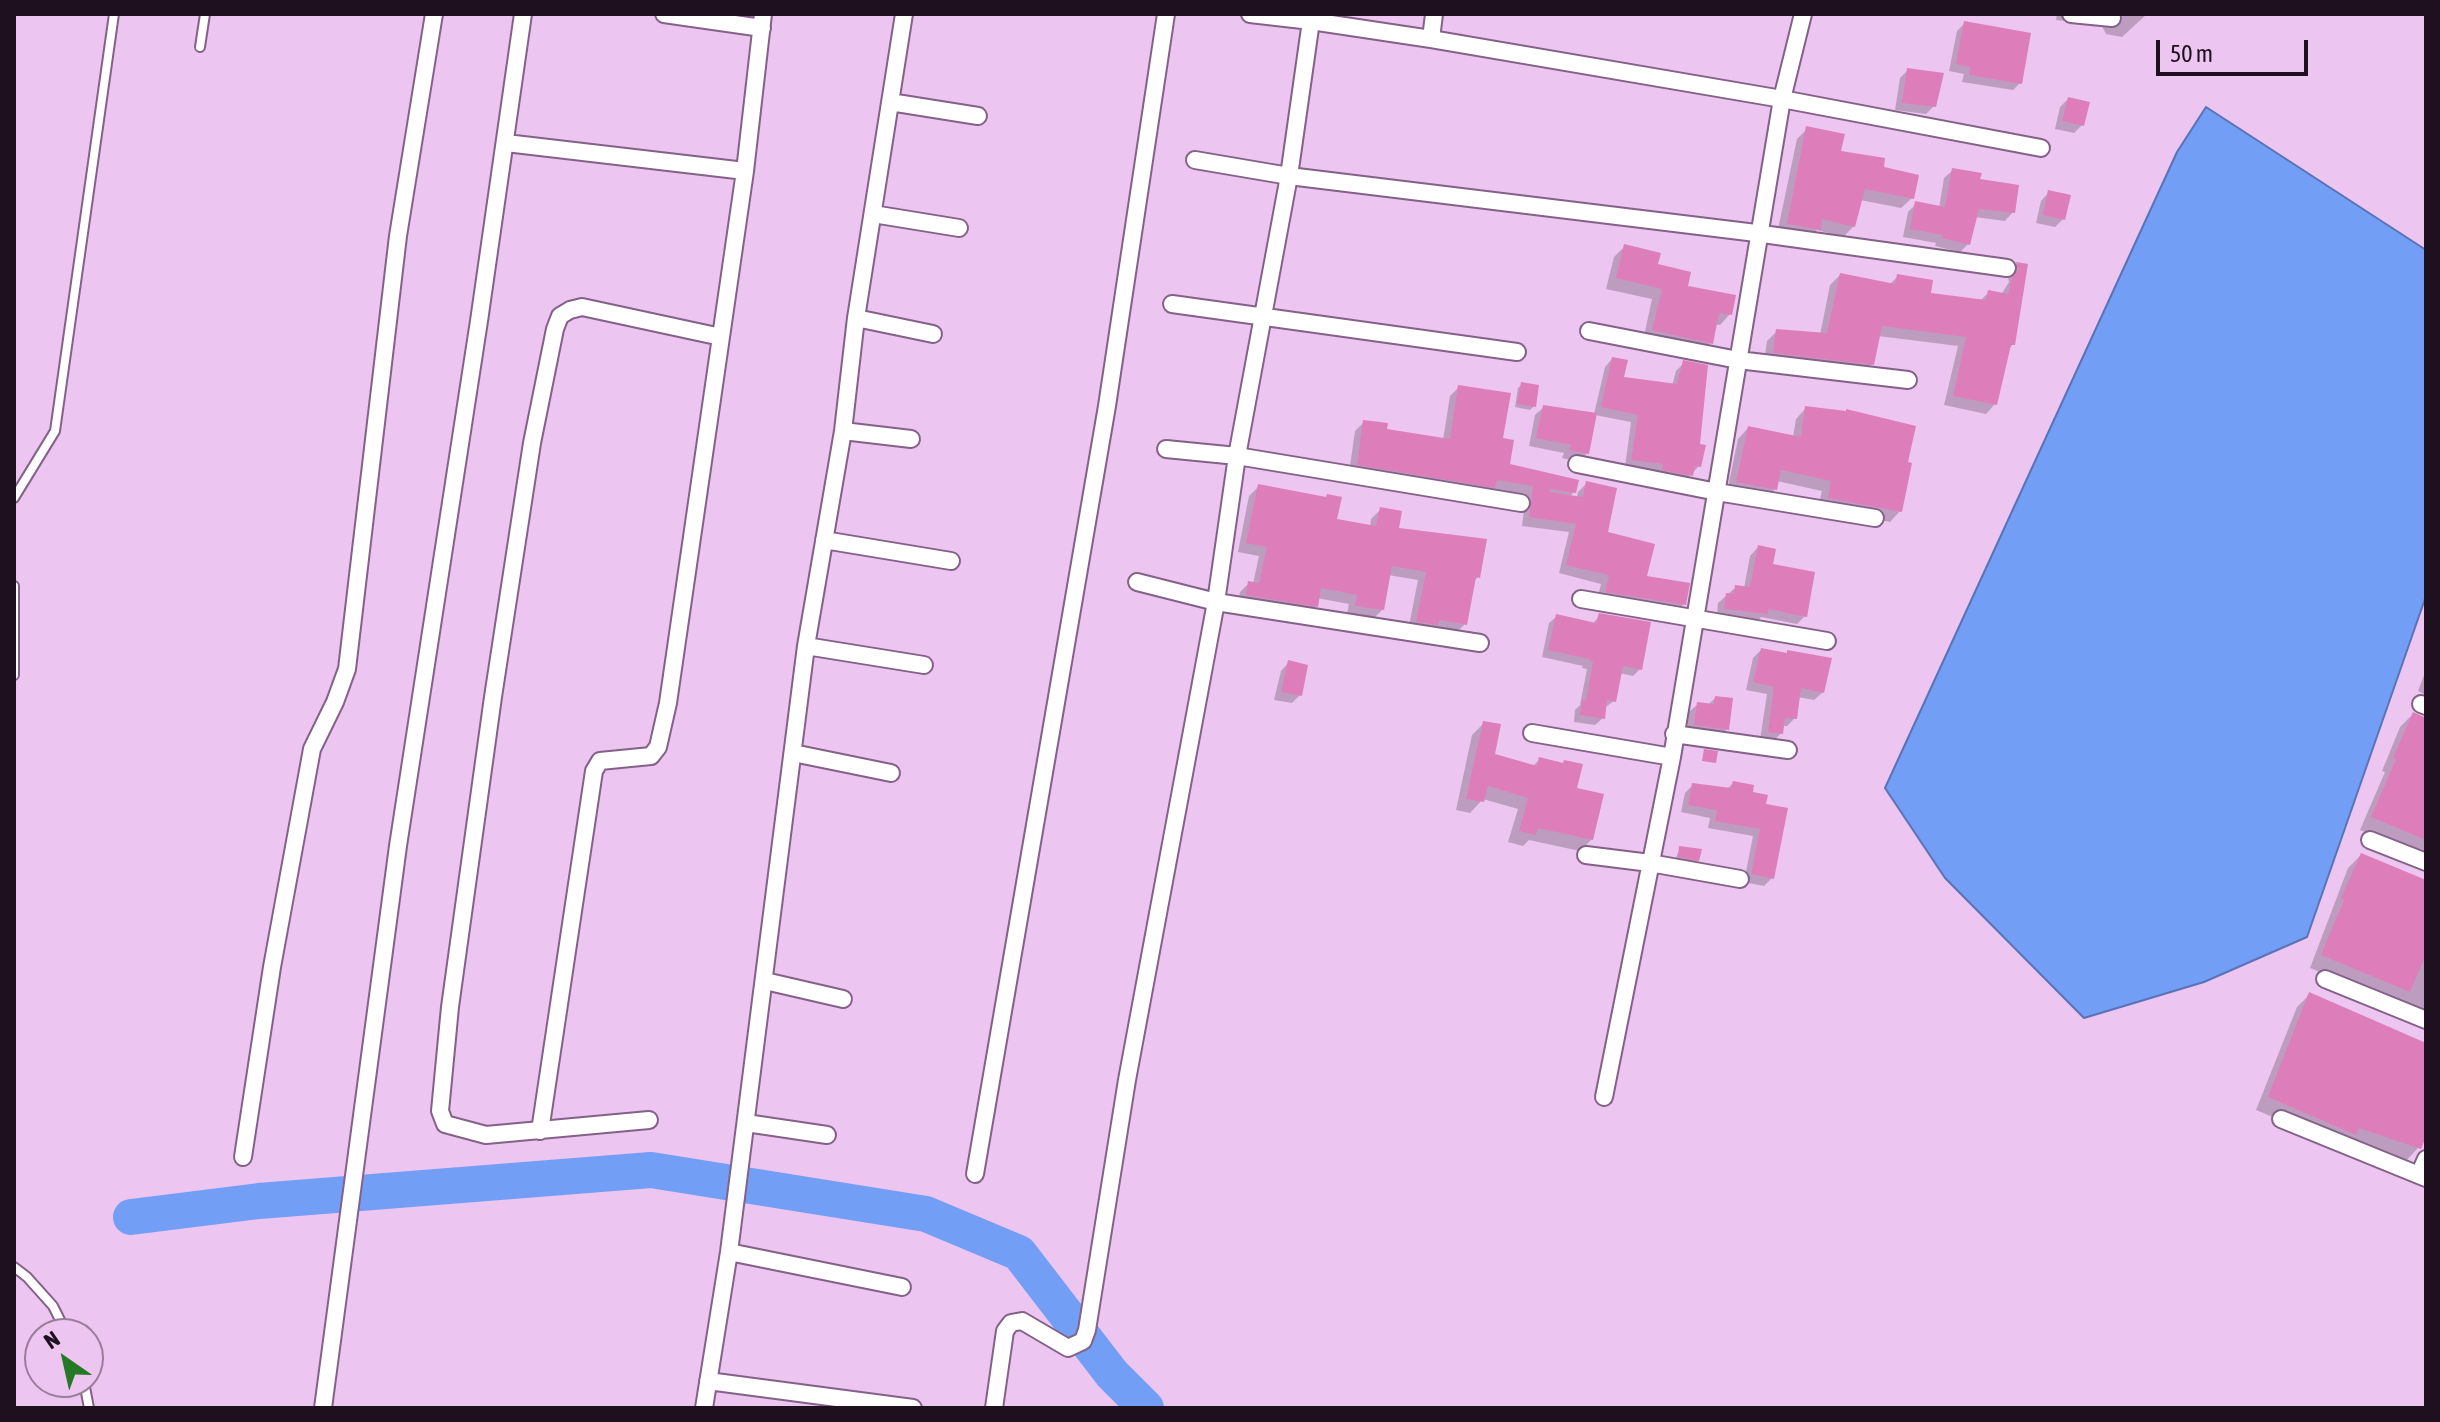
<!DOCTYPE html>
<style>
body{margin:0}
#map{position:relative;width:2440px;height:1422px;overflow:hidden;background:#ecc5f0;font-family:"Asap Condensed",sans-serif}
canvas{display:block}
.frame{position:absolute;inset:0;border:16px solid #1e101f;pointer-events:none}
.north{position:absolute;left:24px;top:1318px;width:80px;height:80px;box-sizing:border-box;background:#ecc5f0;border:2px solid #9a7d9c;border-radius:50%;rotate:326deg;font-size:22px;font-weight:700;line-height:32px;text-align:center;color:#1e101f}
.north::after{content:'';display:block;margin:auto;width:28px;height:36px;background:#247925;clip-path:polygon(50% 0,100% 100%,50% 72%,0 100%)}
.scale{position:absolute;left:2156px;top:40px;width:152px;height:36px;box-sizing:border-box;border:4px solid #1e101f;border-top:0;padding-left:10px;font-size:24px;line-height:28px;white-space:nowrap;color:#1e101f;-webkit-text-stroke:6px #ecc5f0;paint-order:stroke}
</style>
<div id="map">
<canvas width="2440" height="1422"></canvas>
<div class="frame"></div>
<div class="north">N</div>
<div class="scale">50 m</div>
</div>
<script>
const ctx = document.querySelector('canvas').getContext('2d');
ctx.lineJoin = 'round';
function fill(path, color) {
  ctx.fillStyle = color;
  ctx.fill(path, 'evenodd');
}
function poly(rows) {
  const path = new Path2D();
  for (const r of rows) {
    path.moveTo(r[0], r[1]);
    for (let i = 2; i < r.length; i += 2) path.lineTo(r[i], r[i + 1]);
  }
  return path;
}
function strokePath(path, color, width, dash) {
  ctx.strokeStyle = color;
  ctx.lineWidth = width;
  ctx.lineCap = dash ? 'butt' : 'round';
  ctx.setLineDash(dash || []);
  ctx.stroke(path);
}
const water = poly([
 [2206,107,2426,250,2426,596,2307,937,2204,982,2084,1018,1945,878,1885,788,2177,152,2206,107]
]);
fill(water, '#729ef6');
strokePath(water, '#5973b6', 2);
fill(poly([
 [2057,14,2147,14,2122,37,2106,34,2102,26,2096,24,2056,20],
 [1965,23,2020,83,2013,90,1962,82,1964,74,1949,71,1957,31],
 [1908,70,1934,106,1926,114,1895,110,1900,78],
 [2068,99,2082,125,2074,133,2055,129,2060,107],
 [1807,129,1839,153,1881,168,1912,198,1901,208,1860,200,1854,226,1843,237,1817,230,1809,239,1777,234,1797,139],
 [1953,170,1978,181,2013,212,2005,221,1975,217,1968,244,1960,252,1935,246,1936,243,1903,237,1908,212,1916,204,1939,208,1944,178],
 [2049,192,2063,219,2055,227,2036,223,2041,201],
 [1625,246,1730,314,1720,325,1714,324,1711,343,1700,353,1643,341,1652,299,1606,289,1614,257],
 [2016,264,2026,266,2013,344,2008,350,1995,404,1986,414,1944,405,1958,346,1878,336,1872,364,1862,374,1764,362,1767,341,1777,331,1820,335,1830,285,1840,275,1889,285,1898,276,1929,294,1980,301,1988,293,2001,295,2009,282,2007,274],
 [1612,359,1622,379,1672,386,1676,371,1684,363,1698,445,1699,466,1683,483,1655,477,1656,471,1625,467,1631,422,1595,415,1587,453,1579,462,1562,458,1564,453,1529,446,1535,415,1544,407,1594,414,1605,367],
 [1522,384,1534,406,1530,410,1515,407,1518,388],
 [1459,387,1501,440,1507,466,1574,492,1569,497,1576,502,1578,492,1587,483,1605,534,1645,578,1684,604,1676,613,1597,600,1601,584,1559,573,1569,532,1522,526,1526,494,1491,489,1485,495,1349,473,1355,431,1364,422,1384,431,1443,440,1450,396],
 [1806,408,1900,511,1890,522,1818,508,1822,491,1777,481,1775,489,1765,500,1727,492,1738,439,1748,428,1793,437,1796,419],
 [1258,487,1335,521,1370,527,1371,519,1381,509,1397,529,1478,577,1473,582,1465,624,1456,633,1408,631,1418,580,1388,575,1382,610,1373,619,1347,614,1349,604,1317,598,1316,606,1307,615,1238,604,1240,592,1249,583,1253,584,1259,556,1238,552,1249,496],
 [1758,547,1805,616,1797,624,1761,617,1758,621,1717,616,1718,603,1736,587,1744,588,1750,556],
 [1557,616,1592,624,1600,616,1640,669,1633,676,1619,673,1614,701,1604,708,1603,718,1595,725,1574,722,1575,710,1580,705,1587,669,1582,668,1583,666,1542,657,1549,623],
 [1761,650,1823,692,1814,700,1798,697,1795,718,1787,726,1782,726,1781,733,1773,742,1760,740,1767,694,1746,690,1753,658],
 [1289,662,1300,695,1292,703,1274,700,1281,671],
 [2426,670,2426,695,2418,691],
 [1715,698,1727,729,1719,737,1687,733,1689,712,1698,704,1708,705],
 [2413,714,2426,720,2426,858,2360,830,2385,772,2382,771,2400,727],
 [1484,723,1492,755,1532,767,1540,759,1575,789,1592,839,1580,851,1529,840,1523,846,1508,842,1518,809,1483,799,1470,813,1456,810,1472,735],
 [1733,783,1764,805,1772,878,1764,886,1744,882,1753,836,1708,828,1710,818,1681,812,1685,793,1693,785,1726,790],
 [1680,848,1698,860,1694,863,1675,860],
 [2361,855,2426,882,2426,1015,2310,968,2348,868],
 [2310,994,2426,1045,2426,1128,2417,1149,2405,1162,2342,1146,2256,1110,2297,1007]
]), '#0003');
strokePath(poly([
 [131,1217,259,1201,651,1170,926,1214,1019,1253,1112,1374,1146,1408]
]), '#729ef6', 36);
fill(poly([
 [1964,21,2031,33,2022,84,1969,75,1970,67,1956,64],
 [1907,68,1944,73,1936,107,1902,103],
 [2068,97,2090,102,2084,126,2062,121],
 [1806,126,1845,134,1841,151,1885,158,1884,167,1919,175,1914,199,1865,189,1855,227,1822,219,1821,230,1787,224],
 [1952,168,1982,173,1980,179,2019,185,2015,213,1979,209,1970,245,1942,238,1943,235,1910,229,1915,201,1945,207],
 [2048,190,2071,195,2065,220,2043,215],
 [1624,244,1661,253,1658,264,1691,272,1688,286,1736,295,1732,315,1719,313,1713,344,1652,330,1662,289,1616,278],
 [2016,262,2028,264,2015,345,2011,345,1997,405,1953,396,1966,337,1882,326,1874,365,1773,353,1776,329,1827,333,1840,273,1895,284,1897,274,1933,280,1931,293,1986,300,1988,290,2008,294,2012,278,2018,270],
 [1612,357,1628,360,1624,377,1677,384,1683,360,1708,365,1700,444,1706,445,1701,467,1695,466,1693,476,1662,470,1663,464,1631,460,1638,415,1601,407],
 [1521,382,1539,385,1536,407,1517,404],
 [1458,385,1511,393,1503,438,1514,440,1510,464,1579,480,1576,493,1550,489,1549,492,1583,497,1586,481,1617,488,1608,532,1655,544,1647,576,1690,583,1686,605,1605,592,1609,575,1566,565,1576,524,1529,517,1533,486,1497,480,1495,488,1357,465,1363,420,1388,423,1387,429,1450,439],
 [1543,405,1597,413,1589,454,1569,450,1571,445,1536,438],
 [1805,406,1846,411,1846,409,1916,426,1908,462,1912,463,1902,512,1828,498,1831,481,1781,470,1777,490,1736,482,1748,426,1801,437],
 [1258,484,1326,497,1327,494,1342,497,1337,519,1376,526,1380,507,1402,511,1399,528,1487,539,1480,578,1476,577,1467,625,1440,620,1438,625,1416,622,1426,572,1392,566,1384,610,1355,606,1357,595,1321,588,1318,607,1246,595,1248,581,1259,583,1267,547,1246,543],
 [1758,545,1776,549,1773,564,1815,572,1807,617,1768,609,1768,614,1724,609,1726,593,1734,594,1735,585,1750,587],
 [1556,614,1596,623,1599,613,1651,622,1642,670,1623,666,1616,702,1607,700,1605,719,1580,715,1582,700,1586,701,1593,662,1589,661,1589,659,1548,650],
 [1761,648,1787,653,1787,650,1832,658,1824,693,1801,688,1797,719,1785,718,1783,734,1768,732,1774,687,1753,682],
 [1288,660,1308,665,1302,696,1281,692],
 [1715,696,1733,698,1729,730,1694,725,1697,702,1714,704],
 [2413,712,2426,718,2426,840,2371,817,2396,759,2393,758],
 [1483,721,1501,724,1495,754,1537,766,1539,757,1563,763,1564,760,1583,764,1577,788,1604,794,1593,840,1538,828,1536,835,1519,831,1528,798,1488,786,1484,802,1466,799],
 [1704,749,1718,751,1716,763,1702,761],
 [1733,781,1754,785,1753,792,1768,795,1766,804,1788,808,1774,879,1751,874,1760,829,1715,821,1717,810,1688,805,1692,783,1731,788],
 [1679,846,1702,849,1699,861,1678,857],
 [2361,853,2426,880,2426,954,2410,992,2321,955,2344,900,2341,898],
 [2309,992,2426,1043,2426,1137,2421,1149,2359,1128,2356,1135,2268,1097]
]), '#dd7db9');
const lane = poly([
 [200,47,205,14],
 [14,498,55,431,114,14],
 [14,586,14,675],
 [14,1267,27,1277,53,1306,67,1334],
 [84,1382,89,1408]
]);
const street = poly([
 [664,14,762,28],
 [1250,14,1311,21,1431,39,1782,99,2041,148],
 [2071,14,2112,18],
 [1431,39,1434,14],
 [890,102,978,116],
 [506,143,745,171],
 [1195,160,1289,176,1748,232,2007,268],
 [873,214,959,228],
 [1172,304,1517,352],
 [856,318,933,334],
 [1589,331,1738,360,1908,380],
 [843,431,911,439],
 [1166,449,1237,456,1521,503],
 [1577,464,1717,492,1875,518],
 [824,540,951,561],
 [1137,582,1216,602,1480,643],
 [1581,599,1827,641],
 [806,646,924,665],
 [2421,704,2426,706],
 [1532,733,1672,757],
 [1674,734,1788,750],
 [793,753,891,773],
 [2370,840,2426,862],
 [1586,855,1650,863,1740,879],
 [2325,979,2426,1020],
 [765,981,843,999],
 [1604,1097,1672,757,1782,99,1803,14],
 [2281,1119,2426,1178],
 [649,1120,486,1135,445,1124,440,1111,450,1007,493,697,532,443,555,329,560,316,570,310,582,307,721,337],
 [746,1123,827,1135],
 [540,1131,594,771,600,761,651,756,658,747,668,703,745,171,763,14],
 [243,1157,272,967,312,749,335,702,347,669,398,236,434,14],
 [975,1174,1107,406,1166,14],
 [2419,1175,2426,1159],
 [729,1252,902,1287],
 [708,1381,913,1408],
 [323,1408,398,846,479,321,523,14],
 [704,1408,729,1252,806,646,843,431,856,318,904,14],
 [994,1408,1005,1331,1011,1323,1022,1321,1068,1348,1083,1341,1087,1330,1127,1080,1216,602,1237,456,1289,176,1311,21]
]);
strokePath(lane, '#846188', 12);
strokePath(street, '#846188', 20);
strokePath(lane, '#fff', 8);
strokePath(street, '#fff', 16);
</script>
